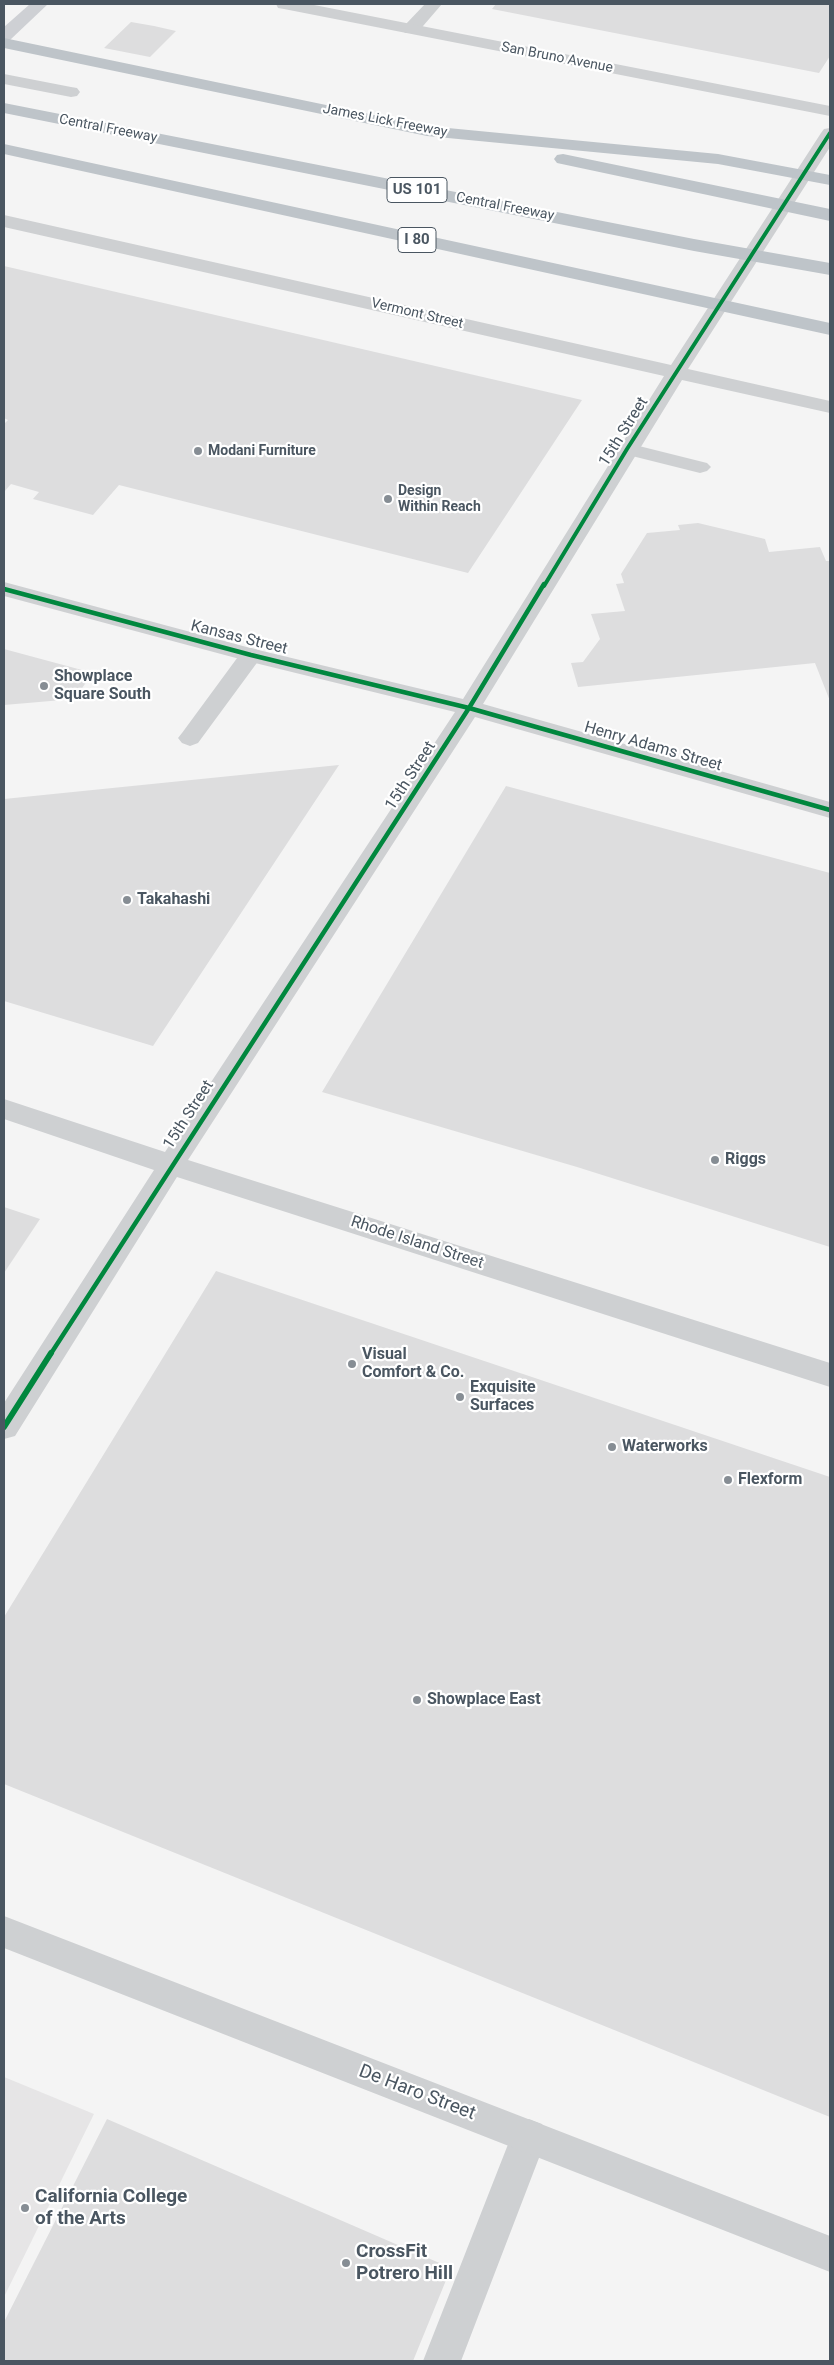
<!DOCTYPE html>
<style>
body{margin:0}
#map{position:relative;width:834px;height:2365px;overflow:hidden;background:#f4f4f4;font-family:Roboto,sans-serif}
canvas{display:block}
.frame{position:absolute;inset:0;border:5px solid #4a5661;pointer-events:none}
</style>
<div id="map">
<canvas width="834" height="2365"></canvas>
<div class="frame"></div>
</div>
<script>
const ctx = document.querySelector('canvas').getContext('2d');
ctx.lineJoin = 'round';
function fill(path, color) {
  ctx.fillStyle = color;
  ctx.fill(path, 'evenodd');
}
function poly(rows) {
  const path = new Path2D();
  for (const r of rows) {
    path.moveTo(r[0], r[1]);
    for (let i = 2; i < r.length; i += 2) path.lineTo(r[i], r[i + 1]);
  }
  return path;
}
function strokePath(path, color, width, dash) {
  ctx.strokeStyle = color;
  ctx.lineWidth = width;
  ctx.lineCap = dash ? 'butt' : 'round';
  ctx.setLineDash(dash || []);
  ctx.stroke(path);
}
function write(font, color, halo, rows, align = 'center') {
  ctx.font = font + ' Roboto,sans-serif';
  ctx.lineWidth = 4.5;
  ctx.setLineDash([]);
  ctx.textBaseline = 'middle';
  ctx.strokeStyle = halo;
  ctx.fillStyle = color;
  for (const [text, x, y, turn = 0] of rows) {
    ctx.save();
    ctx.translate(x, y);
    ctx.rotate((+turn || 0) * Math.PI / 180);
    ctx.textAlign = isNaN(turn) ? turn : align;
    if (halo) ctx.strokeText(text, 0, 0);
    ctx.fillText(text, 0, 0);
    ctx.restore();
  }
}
fill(poly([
 [4,2077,94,2114,4,2297]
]), '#e6e5e6');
fill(poly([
 [496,4,830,4,830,56,819,73,492,9],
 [131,22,154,26,176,31,150,57,104,48],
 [4,266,582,400,468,573,119,485,93,515,33,499,39,492,11,484,4,492,4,424,8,420,4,418],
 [698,523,765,539,769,552,820,547,826,561,830,561,830,701,815,663,578,687,571,663,583,662,600,639,591,614,625,611,616,584,624,583,621,574,647,533,680,530,678,525],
 [4,649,93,673,74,699,4,705],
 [339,765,153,1046,4,1001,4,799],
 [506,786,830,873,830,1247,577,1167,322,1092],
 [4,1207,40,1219,4,1273],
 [216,1271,830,1477,830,2117,4,1784,4,1617],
 [107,2119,451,2268,413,2361,4,2361,4,2322]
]), '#ddddde');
fill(poly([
 [425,4,442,4,417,33,405,33,402,29,405,25,425,4],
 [4,74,71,87,77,88,80,92,77,96,71,97,4,84,4,74],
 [627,443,707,463,711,467,707,471,700,473,620,453,617,449,620,445,627,443],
 [251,648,259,650,262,655,259,660,198,743,190,746,182,743,178,738,182,733,243,650,251,648],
 [529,2119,542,2124,547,2137,461,2361,423,2361,516,2124,529,2119]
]), '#ced0d2');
fill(poly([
 [276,4,309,4,830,106,830,116,284,9,278,8,276,4],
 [830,128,830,147,688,369,830,401,830,413,682,380,483,704,830,802,830,818,475,717,188,1160,830,1363,830,1387,177,1177,15,1436,4,1439,4,1403,154,1170,4,1119,4,1099,165,1152,455,712,251,662,4,596,4,582,254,649,463,699,664,376,4,227,4,215,671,365,821,133,824,129,830,128],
 [4,1916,830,2236,830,2272,4,1948,4,1916]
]), '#ced0d2');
fill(poly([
 [30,4,48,4,10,40,4,41,4,27,30,4]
]), '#ced0d4');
fill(poly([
 [4,38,427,126,718,154,830,175,830,185,718,164,427,136,4,48,4,38],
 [4,103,694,239,830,263,830,275,694,251,4,113,4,103],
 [4,144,830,323,830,335,4,154,4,144],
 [563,154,830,209,830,221,557,163,554,159,557,155,563,154]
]), '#bec4c9');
strokePath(poly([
 [544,586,627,449,830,133]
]), '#00873e', 4);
strokePath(poly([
 [4,589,251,655,469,708,830,810],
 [50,1355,469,708,544,584]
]), '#00873e', 4.5);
strokePath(poly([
 [4,1427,51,1353]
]), '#00873e', 6);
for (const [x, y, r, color] of [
 [198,451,5,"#868d94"],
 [388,499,5,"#868d94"],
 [44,686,5,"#868d94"],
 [127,900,5,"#868d94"],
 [715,1160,5,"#868d94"],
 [352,1364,5,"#868d94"],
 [460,1397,5,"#868d94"],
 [612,1447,5,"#868d94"],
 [728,1480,5,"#868d94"],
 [417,1700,5,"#868d94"],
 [25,2208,5,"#868d94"],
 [346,2263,5,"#868d94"]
]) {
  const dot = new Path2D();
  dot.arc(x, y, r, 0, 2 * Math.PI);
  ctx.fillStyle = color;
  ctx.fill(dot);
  strokePath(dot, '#fff', 2);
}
write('14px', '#4a5661', '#fff', [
 ["San Bruno Avenue",557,58,11],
 ["James Lick Freeway",385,121,11],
 ["Central Freeway",108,129,11],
 ["Central Freeway",505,207,11],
 ["Vermont Street",417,314,13]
]);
write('bold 14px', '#4a5661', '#fff', [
 ["Modani Furniture",208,451],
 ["Design",398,491],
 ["Within Reach",398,507]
], 'left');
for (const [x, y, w] of [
 [417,190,60],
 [417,240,38]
]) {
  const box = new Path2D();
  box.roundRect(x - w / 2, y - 12.5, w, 25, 4);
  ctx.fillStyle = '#fff';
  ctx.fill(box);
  strokePath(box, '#4a5661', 1);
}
write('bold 15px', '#4a5661', null, [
 ["US 101",417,190],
 ["I 80",417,240]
]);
write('16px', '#4a5661', '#fff', [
 ["15th Street",624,432,-58],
 ["Kansas Street",239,638,14],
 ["Henry Adams Street",653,747,16],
 ["15th Street",411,776,-57],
 ["15th Street",189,1115,-57],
 ["Rhode Island Street",417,1243,18]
]);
write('bold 16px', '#4a5661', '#fff', [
 ["Showplace",54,677],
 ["Square South",54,695],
 ["Takahashi",137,900],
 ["Riggs",725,1160],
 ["Visual",362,1355],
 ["Comfort & Co.",362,1373],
 ["Exquisite",470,1388],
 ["Surfaces",470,1406],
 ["Waterworks",622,1447],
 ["Flexform",738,1480],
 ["Showplace East",427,1700]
], 'left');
write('19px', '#4a5661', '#fff', [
 ["De Haro Street",417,2093,21]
]);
write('bold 19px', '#4a5661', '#fff', [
 ["California College",35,2197],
 ["of the Arts",35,2219],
 ["CrossFit",356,2252],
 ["Potrero Hill",356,2274]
], 'left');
</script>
